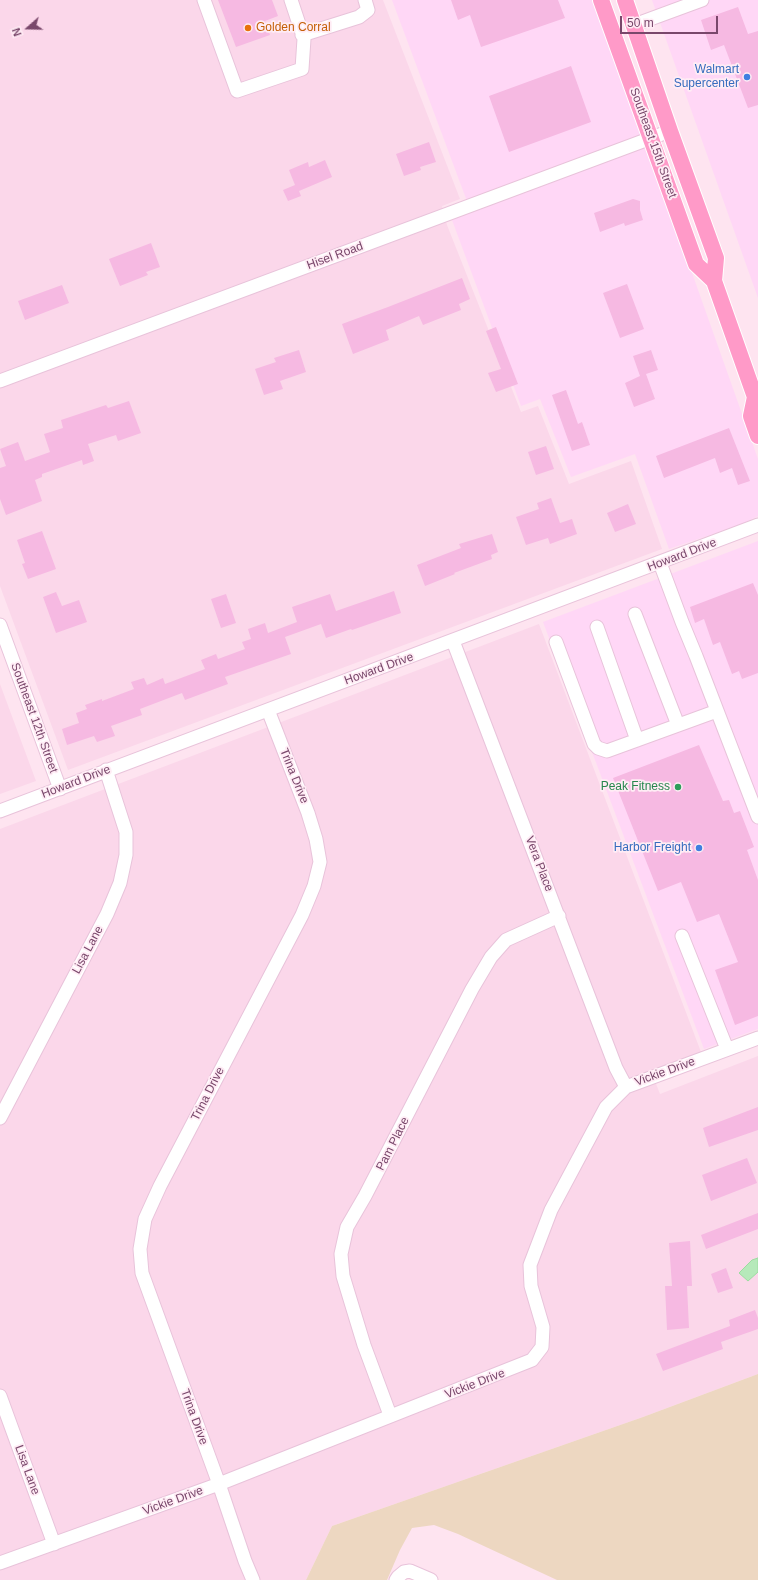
<!DOCTYPE html>
<style>
body{margin:0}
#map{position:relative;width:758px;height:1580px;overflow:hidden;background:#fee4f0;font-family:Arial,sans-serif}
canvas{display:block}
.north{position:absolute;left:8px;top:8px;width:40px;height:40px;-webkit-text-stroke:3px #ffecf5;paint-order:stroke;rotate:250deg;font-size:11px;font-weight:700;line-height:16px;text-align:center;color:#79476b}
.north::after{content:'';display:block;margin:auto;width:14px;height:18px;background:#79476b;clip-path:polygon(50% 0,100% 100%,50% 72%,0 100%)}
.scale{position:absolute;left:620px;top:16px;width:98px;height:18px;box-sizing:border-box;border:2px solid #79476b;border-top:0;padding-left:5px;font-size:12px;line-height:14px;white-space:nowrap;color:#79476b;-webkit-text-stroke:3px #ffecf5;paint-order:stroke}
</style>
<div id="map">
<canvas width="758" height="1580"></canvas>
<div class="north">N</div>
<div class="scale">50 m</div>
</div>
<script>
const ctx = document.querySelector('canvas').getContext('2d');
ctx.lineJoin = 'round';
function fill(path, color) {
  ctx.fillStyle = color;
  ctx.fill(path, 'evenodd');
}
function poly(rows) {
  const path = new Path2D();
  for (const r of rows) {
    path.moveTo(r[0], r[1]);
    for (let i = 2; i < r.length; i += 2) path.lineTo(r[i], r[i + 1]);
  }
  return path;
}
function strokePath(path, color, width, dash) {
  ctx.strokeStyle = color;
  ctx.lineWidth = width;
  ctx.lineCap = dash ? 'butt' : 'round';
  ctx.setLineDash(dash || []);
  ctx.stroke(path);
}
function write(font, color, halo, rows, align = 'center') {
  ctx.font = font + ' Arial,sans-serif';
  ctx.lineWidth = 3.5;
  ctx.setLineDash([]);
  ctx.textBaseline = 'middle';
  ctx.strokeStyle = halo;
  ctx.fillStyle = color;
  for (const [text, x, y, turn = 0] of rows) {
    ctx.save();
    ctx.translate(x, y);
    ctx.rotate((+turn || 0) * Math.PI / 180);
    ctx.textAlign = isNaN(turn) ? turn : align;
    if (halo) ctx.strokeText(text, 0, 0);
    ctx.fillText(text, 0, 0);
    ctx.restore();
  }
}
fill(poly([
 [0,0,383,0,460,199,442,206,447,225,521,412,538,406,569,484,631,461,662,549,68,770,0,586],
 [539,624,701,1052,651,1071,660,1094,758,1056,758,1374,643,1417,332,1526,306,1580,0,1580,0,829],
 [0,684,36,781,0,794]
]), '#fbd7ea');
fill(poly([
 [392,0,592,0,636,122,680,239,758,459,758,516,742,524,669,549,635,454,571,477,540,399,521,406,452,220,471,212],
 [652,0,758,0,758,298],
 [758,541,758,1029,704,1049,543,622]
]), '#ffd7f6');
fill(poly([
 [758,1374,758,1580,557,1580,458,1534,434,1525,412,1528,400,1550,387,1580,306,1580,332,1526,643,1417]
]), '#edd7c1');
const water = poly([
 [758,1258,758,1272,748,1281,739,1273,752,1260,758,1258]
]);
fill(water, '#b6e9ba');
strokePath(water, '#9cdca0', 1);
fill(poly([
 [218,0,272,0,278,16,265,21,270,35,236,47],
 [451,0,558,0,565,18,481,47,470,15,458,20],
 [738,7,748,34,758,31,758,105,748,108,724,45,711,50,701,20],
 [571,66,591,122,509,152,489,96],
 [429,142,436,162,420,167,421,170,404,176,396,154],
 [325,160,332,177,299,191,301,196,288,201,283,190,295,185,289,170,308,162,309,167],
 [633,199,640,201,640,210,643,220,625,226,624,223,600,232,594,213],
 [151,243,160,267,146,272,148,275,120,286,109,259],
 [462,278,470,299,459,304,461,310,423,325,419,316,386,330,389,340,353,354,342,324,388,307],
 [627,284,644,329,620,338,603,293],
 [62,285,69,303,25,320,18,301],
 [496,327,518,384,496,392,488,373,501,369,486,331],
 [299,350,306,372,280,381,283,389,264,395,255,369,276,362,274,358],
 [651,350,658,370,646,374,655,399,634,407,625,383,640,376,633,356],
 [566,390,578,424,582,422,590,445,572,451,552,395],
 [129,401,141,433,118,441,116,435,88,444,94,461,83,465,82,460,42,474,42,477,35,480,42,501,6,515,0,499,0,468,6,466,0,449,18,442,25,461,50,452,44,434,63,428,61,420,106,405,108,408],
 [729,428,750,481,738,485,732,468,720,473,715,458,664,478,656,456],
 [546,446,554,469,536,475,528,452],
 [551,498,560,523,572,519,577,534,550,544,548,538,526,545,516,517,539,509,537,503],
 [628,504,636,524,615,532,607,513],
 [42,531,56,569,28,579,22,564,25,563,17,540],
 [492,534,498,552,491,555,492,559,454,573,455,574,425,586,417,565,461,548,459,544],
 [753,583,758,595,758,673,742,679,739,671,732,674,720,642,713,645,704,619,695,623,690,607],
 [394,591,401,613,352,630,351,629,326,638,321,624,285,637,291,654,225,677,228,684,185,700,182,693,140,709,142,715,111,726,115,736,97,742,94,736,67,745,62,729,79,723,76,713,87,709,85,705,102,699,102,701,134,689,131,682,144,678,147,685,163,678,165,684,205,669,201,660,216,654,218,659,245,649,242,642,251,639,248,629,265,623,268,633,297,622,292,607,330,594,336,611],
 [56,592,62,606,79,600,87,622,56,633,43,597],
 [226,594,236,623,221,628,211,599],
 [699,745,723,801,729,800,734,813,740,811,754,847,747,850,758,880,758,1016,735,1025,715,970,738,962,719,914,697,922,681,882,658,891,613,778],
 [758,1107,758,1130,709,1147,703,1128],
 [747,1158,757,1183,711,1201,702,1175],
 [758,1213,758,1229,706,1249,701,1235],
 [690,1241,692,1286,687,1286,689,1328,667,1330,665,1286,672,1286,669,1243],
 [726,1268,733,1288,718,1293,711,1274],
 [755,1310,758,1318,758,1329,721,1342,723,1349,663,1371,656,1354,730,1326,729,1320]
]), '#f6b9e2');
const minor = poly([
 [204,0,237,91,302,69,304,39,291,0],
 [634,25,702,0],
 [302,35,359,17,368,10,365,0],
 [0,381,670,131],
 [660,563,682,622,696,656,758,817],
 [635,614,678,725],
 [0,625,60,789],
 [597,627,637,740],
 [453,641,616,1068,626,1087],
 [556,642,594,744,598,748,607,751,717,711],
 [0,811,758,525],
 [682,936,727,1049],
 [0,1118,107,914,120,883,126,855,126,832,106,770],
 [0,1396,54,1544],
 [390,1415,364,1345,343,1276,341,1254,347,1227,365,1196,472,989,491,957,506,940,559,916],
 [0,1563,219,1484,532,1360,542,1347,543,1327,531,1286,530,1265,551,1210,606,1107,626,1087,758,1038],
 [253,1580,245,1561,219,1484,142,1273,140,1249,145,1219,160,1186,302,915,314,886,320,862,316,839,308,813,268,710],
 [396,1580,398,1577,404,1572,410,1571,431,1580]
]);
const major = poly([
 [601,0,696,264,714,281],
 [625,0,670,131,716,258,714,281,755,397,758,399],
 [755,397,751,416,758,436]
]);
strokePath(minor, '#e8c3da', 15);
strokePath(major, '#fff', 18);
strokePath(minor, '#fff', 13);
strokePath(major, '#ff9ac8', 16);
for (const [x, y, r, color] of [
 [248,28,4,"#e8710a"],
 [747,77,4,"#3f7fe0"],
 [678,787,4,"#2e9e5b"],
 [699,848,4,"#3f7fe0"]
]) {
  const dot = new Path2D();
  dot.arc(x, y, r, 0, 2 * Math.PI);
  ctx.fillStyle = color;
  ctx.fill(dot);
  strokePath(dot, '#ffecf5', 1.5);
}
write('12px', '#c56008', '#ffecf5', [
 ["Golden Corral",256,28]
], 'left');
write('12px', '#366cbe', '#ffecf5', [
 ["Walmart",739,70],
 ["Supercenter",739,84],
 ["Harbor Freight",691,848]
], 'right');
write('12px', '#79476b', '#ffecf5', [
 ["Southeast 15th Street",653,143,70],
 ["Hisel Road",335,256,-20],
 ["Howard Drive",682,555,-21],
 ["Howard Drive",379,669,-20],
 ["Southeast 12th Street",34,718,70],
 ["Trina Drive",294,776,68],
 ["Howard Drive",76,782,-21],
 ["Vera Place",539,864,69],
 ["Lisa Lane",88,950,-62],
 ["Vickie Drive",665,1072,-20],
 ["Trina Drive",208,1094,-63],
 ["Pam Place",393,1144,-63],
 ["Vickie Drive",475,1384,-21],
 ["Trina Drive",194,1417,70],
 ["Lisa Lane",27,1470,70],
 ["Vickie Drive",173,1501,-20]
]);
write('12px', '#27864d', '#ffecf5', [
 ["Peak Fitness",670,787]
], 'right');
</script>
